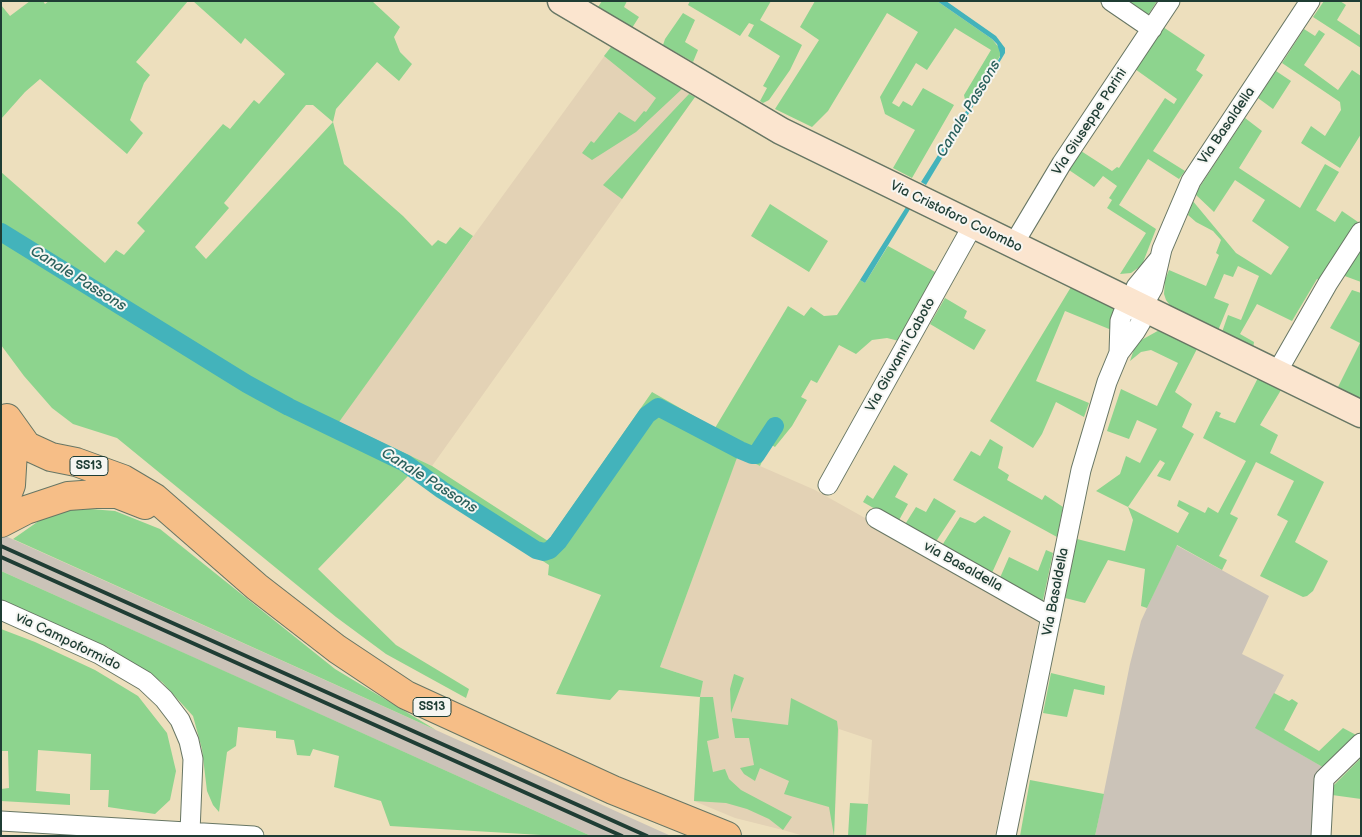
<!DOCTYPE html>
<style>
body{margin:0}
#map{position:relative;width:1362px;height:837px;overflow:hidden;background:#eddfbd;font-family:"Balsamiq Sans",sans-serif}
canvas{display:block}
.frame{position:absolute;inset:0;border:2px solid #1f3d34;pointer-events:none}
</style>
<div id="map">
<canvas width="1362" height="837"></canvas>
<div class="frame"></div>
</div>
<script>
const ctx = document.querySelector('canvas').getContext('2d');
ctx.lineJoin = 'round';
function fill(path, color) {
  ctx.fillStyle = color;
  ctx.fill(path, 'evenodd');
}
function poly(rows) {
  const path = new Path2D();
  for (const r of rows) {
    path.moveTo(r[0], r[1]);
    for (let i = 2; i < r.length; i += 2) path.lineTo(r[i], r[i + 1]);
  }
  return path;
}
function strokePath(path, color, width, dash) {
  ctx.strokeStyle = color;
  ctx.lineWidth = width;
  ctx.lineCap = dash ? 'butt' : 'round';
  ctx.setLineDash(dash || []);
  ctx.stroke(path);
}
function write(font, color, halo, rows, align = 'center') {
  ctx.font = font + ' "Balsamiq Sans",sans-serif';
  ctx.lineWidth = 4;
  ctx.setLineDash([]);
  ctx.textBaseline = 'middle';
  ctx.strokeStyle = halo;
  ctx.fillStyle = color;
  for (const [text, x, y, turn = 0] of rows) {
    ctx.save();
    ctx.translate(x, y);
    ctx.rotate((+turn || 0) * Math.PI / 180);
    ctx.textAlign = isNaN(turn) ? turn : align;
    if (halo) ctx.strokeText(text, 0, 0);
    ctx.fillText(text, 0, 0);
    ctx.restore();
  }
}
fill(poly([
 [611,47,695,97,432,466,338,422],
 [738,454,760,466,815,490,1040,616,995,836,866,836,872,740,839,729,834,836,804,836,783,830,735,818,694,801,700,697,703,681,660,667]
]), '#e3d2b5');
fill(poly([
 [1,534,671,836,591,836,1,571],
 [1176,545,1269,596,1242,654,1284,675,1256,728,1326,769,1314,836,1095,836,1130,664,1141,621]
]), '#cbc3b8');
fill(poly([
 [30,1,43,1,45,4,49,1,188,1,136,62,150,75,144,83,130,120,143,133,127,154,40,79,25,92,1,119,1,5,10,16],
 [193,1,372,1,400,27,394,37,400,52,412,64,399,81,377,62,336,109,333,122,344,164,403,216,432,246,438,240,446,244,460,227,473,236,339,422,432,466,548,541,652,392,715,428,788,306,804,316,811,307,824,316,837,315,860,280,865,283,888,246,937,273,899,341,887,338,872,340,856,354,839,345,817,383,811,380,801,397,807,400,792,426,775,447,770,444,760,466,738,455,660,667,703,681,700,697,713,697,719,738,707,741,713,772,725,769,729,779,741,790,792,817,783,830,769,819,747,809,726,803,694,801,700,697,619,690,610,700,556,694,601,595,548,575,549,565,409,475,318,569,396,645,469,689,466,698,386,654,336,617,117,438,73,424,52,408,24,376,1,345,1,172,105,263,116,250,124,255,145,231,137,223,223,124,230,129,254,100,259,104,285,74,245,38,241,44],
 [306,105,313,105,333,122,206,259,195,247,229,208,224,203],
 [602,1,627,1,624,7,639,17,632,28,598,7],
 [690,1,771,1,760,20,802,45,790,70,769,100,763,103,760,101,767,88,763,86,780,56,748,36,754,25,749,23,740,36,688,5],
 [815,1,937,1,992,39,1000,49,1000,56,967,109,964,95,991,50,955,28,927,70,916,63,892,103,899,107,903,101,912,106,923,88,954,105,912,178,893,168,915,130,885,114,880,97,918,32,887,13,828,111,812,127,775,109,819,40,800,27],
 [1128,1,1146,2,1157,1,1148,15],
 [1324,1,1340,1,1346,5,1337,20,1361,36,1361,48,1313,17],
 [683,13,695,20,685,42,698,50,693,62,663,45,665,39],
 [1163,27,1205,55,1196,70,1203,75,1153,151,1185,171,1179,179,1148,159,1119,205,1156,229,1142,265,1131,273,1120,274,1146,233,1107,208,1112,200,1109,198,1117,186,1103,176,1094,187,1069,170,1081,151,1112,171,1117,167,1119,168,1165,98,1174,104,1177,99,1135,69],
 [1304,29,1315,36,1319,30,1325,34,1304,65,1338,90,1352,70,1361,76,1361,134,1340,168,1301,143,1311,126,1325,136,1341,110,1340,102,1282,63],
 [611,47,682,89,636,132,592,160,582,153,591,141,594,143,619,112,635,122,644,111,646,112,656,98,604,56],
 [1276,71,1291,81,1273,109,1258,98],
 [689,94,695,97,622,199,603,185],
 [1245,118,1262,131,1239,168,1300,208,1325,164,1339,172,1316,210,1335,222,1342,211,1358,222,1321,281,1317,279,1292,321,1257,304,1240,334,1254,342,1253,349,1221,335,1228,315,1241,320,1259,276,1238,266,1233,277,1224,274,1214,298,1229,304,1217,333,1172,308,1166,300,1164,294,1165,280,1169,270,1206,286,1219,255,1216,253,1221,240,1213,231,1196,222,1188,215,1192,200,1236,253,1271,275,1289,247,1252,221,1265,200,1235,180,1214,212,1195,194],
 [770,204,828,241,809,272,751,236],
 [1361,247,1361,282,1342,275],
 [1071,287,1115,308,1114,331,1065,311,1036,381,1089,403,1084,417,1056,402,1042,434,1033,448,990,421],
 [1352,290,1361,293,1361,401,1336,391,1360,343,1330,328],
 [945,298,967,311,964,318,986,330,974,350,930,324],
 [1163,328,1199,345,1175,392,1192,404,1182,427,1194,434,1170,481,1157,476,1165,463,1160,460,1128,507,1178,533,1189,513,1177,506,1179,500,1205,513,1208,507,1218,513,1246,461,1203,438,1216,411,1221,413,1219,417,1235,423,1260,374,1284,385,1260,425,1278,435,1270,453,1324,482,1295,542,1328,561,1313,591,1307,596,1303,597,1260,576,1288,521,1277,515,1294,481,1256,462,1230,514,1238,518,1219,556,1227,560,1222,570,1177,545,1147,608,1141,606,1145,569,1108,560,1085,603,1065,598,1077,539,1125,551,1133,520,1128,507,1096,491,1120,474,1126,456,1140,463,1157,429,1137,420,1129,439,1107,431,1121,389,1157,406,1178,363,1151,350,1141,352,1130,361,1136,343],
 [990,439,1003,447,998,468,1009,475,1007,480,1042,500,1045,495,1063,507,1057,537,953,480,971,451,980,456],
 [894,465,908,474,895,497,908,504,898,522,863,502,867,495,873,499],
 [934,498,956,511,935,543,904,526,916,507,926,512],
 [78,508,115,511,160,529,335,669,436,730,13,539,43,518],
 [984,516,1011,531,991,575,941,547,960,517,975,523],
 [1046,550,1053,553,1042,605,999,580,1009,557,1038,571],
 [1,571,240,678,591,836,558,836,390,826,381,801,334,787,339,756,313,749,310,756,297,755,294,740,276,738,276,731,238,727,236,746,227,752,219,812,213,805,207,791,202,749,193,716,162,682,108,647,1,602],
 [1,629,35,642,95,670,138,696,167,733,176,771,170,800,155,814,108,807,109,790,90,790,91,754,38,750,36,791,70,794,70,805,1,801,1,789,9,788,8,751,1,751],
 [1051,673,1105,686,1104,695,1074,689,1067,717,1043,713],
 [734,674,744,678,731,713,730,689],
 [1274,693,1289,701,1292,699,1298,703,1284,730,1319,751,1343,728,1358,736,1326,769,1255,728],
 [791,698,837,721,838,729,834,836,829,807,784,794,789,781,760,768,755,781,744,774,740,768,754,765,749,738,735,738,732,718,788,725],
 [1361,758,1361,799,1332,795,1332,787],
 [1030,780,1104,794,1095,836,1020,836],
 [850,803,868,804,866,836,848,836]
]), '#8dd48e');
fill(poly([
 [937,1,946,1,996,36,1005,48,1005,53,926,185,921,182,1000,57,1000,53,997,44,992,39],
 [908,204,912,206,865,283,860,280]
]), '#43b3bb');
strokePath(poly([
 [1,232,247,384,289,407,405,463,442,490,536,550,544,552,550,550,558,542,647,415,658,407,740,450,752,455,756,455,775,426]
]), '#43b3bb', 18);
const minor = poly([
 [1111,1,1152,29],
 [1013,245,1062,163,1170,1],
 [1119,353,1120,321,1123,313,1129,307,1144,302,1149,295,1153,288,1162,249,1191,181,1310,1],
 [1277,372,1328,283,1361,232],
 [828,485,973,225],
 [876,518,1051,617],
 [1,610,99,654,145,681,164,699,180,720,189,741,193,759,190,832],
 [1,821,254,836],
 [1006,836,1081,470,1107,382,1119,353,1135,332,1141,322,1140,313,1135,296,1136,287,1159,259],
 [1321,836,1324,779,1361,743]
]);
const secondary = poly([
 [561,1,781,131,1361,414]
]);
const primary = poly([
 [7,418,27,446,51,457,76,462,123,479,155,498,257,587,337,649,406,695,613,790,727,836],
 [1,511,11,485,13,451,8,423],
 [1,523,26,510,68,496,96,494,117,494,145,505]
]);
strokePath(minor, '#677664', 21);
strokePath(secondary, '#677664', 29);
strokePath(primary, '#677664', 30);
strokePath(minor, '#fff', 19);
strokePath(secondary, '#fbe5cf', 26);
strokePath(primary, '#f6be87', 28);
strokePath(poly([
 [1,546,647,836],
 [1,557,622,836]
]), '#1f3d34', 4);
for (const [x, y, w] of [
 [89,466,38],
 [432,707,38]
]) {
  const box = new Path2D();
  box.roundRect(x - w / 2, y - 9.5, w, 19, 4);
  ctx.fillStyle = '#f6f6f2';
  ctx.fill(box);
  strokePath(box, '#1f3d34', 1);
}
write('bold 12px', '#1f3d34', null, [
 ["SS13",89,466],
 ["SS13",432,707]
]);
write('14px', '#1f3d34', '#f6f6f2', [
 ["Via Giuseppe Parini",1090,122,-57],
 ["Via Basaldella",1227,126,-56],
 ["Via Cristoforo Colombo",956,217,26],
 ["Via Giovanni Caboto",901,355,-61],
 ["via Basaldella",963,567,29],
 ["Via Basaldella",1056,592,-79],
 ["via Campoformido",68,642,26]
]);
write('italic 15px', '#2a605c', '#f6f6f2', [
 ["Canale Passons",969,109,-59],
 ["Canale Passons",78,279,32],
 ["Canale Passons",429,481,32]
]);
</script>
